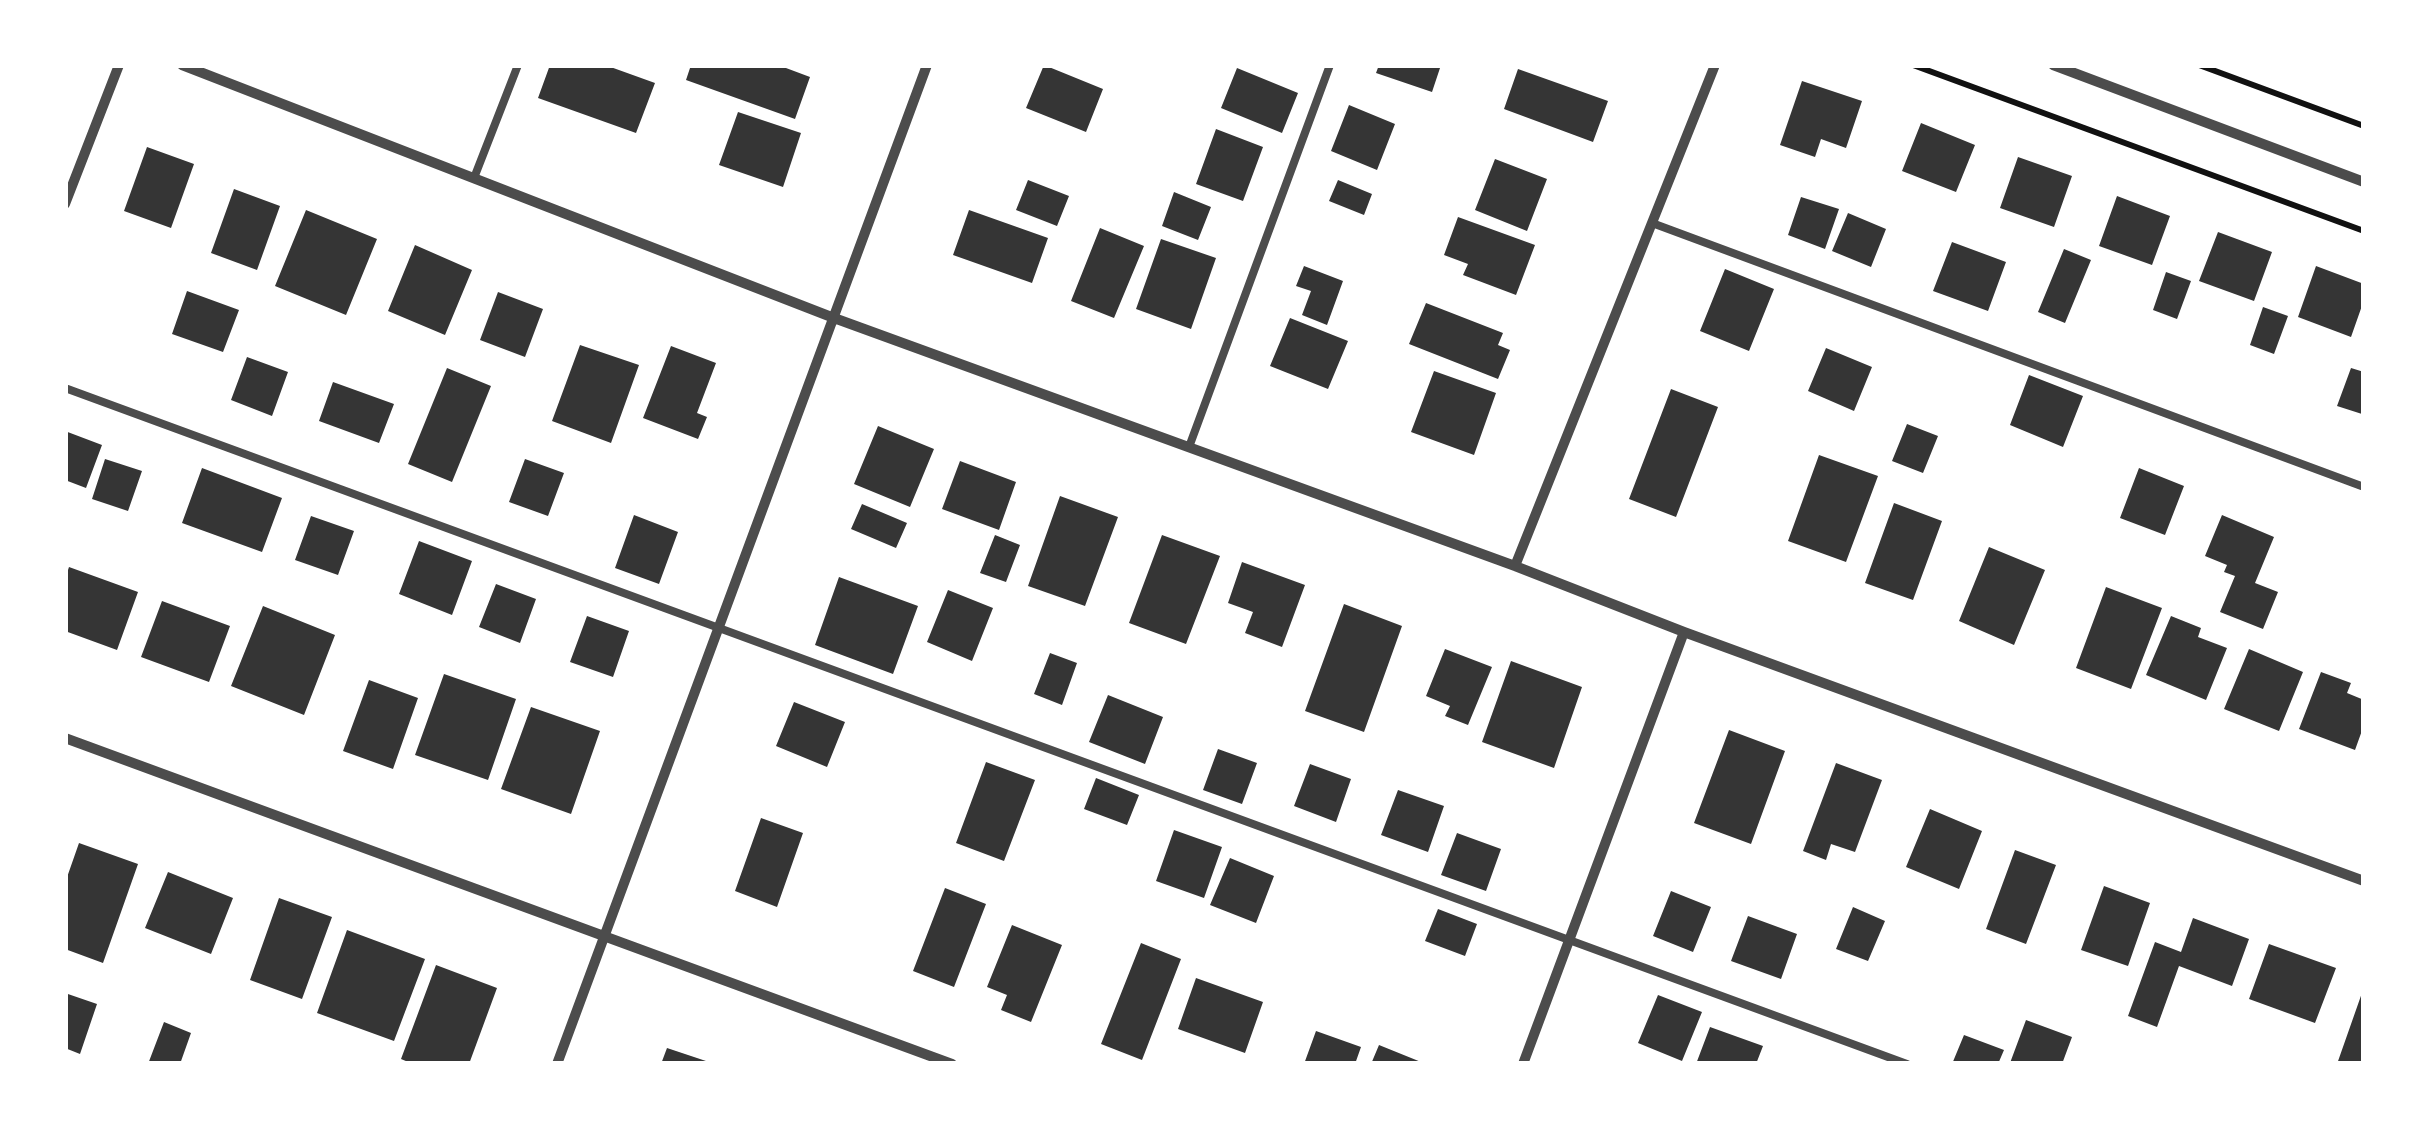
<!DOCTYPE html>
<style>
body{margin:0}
#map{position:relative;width:2429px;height:1129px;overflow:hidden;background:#fff;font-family:Overpass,sans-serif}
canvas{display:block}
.frame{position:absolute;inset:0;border:68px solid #fff;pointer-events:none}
</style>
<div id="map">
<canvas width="2429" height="1129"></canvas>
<div class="frame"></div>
</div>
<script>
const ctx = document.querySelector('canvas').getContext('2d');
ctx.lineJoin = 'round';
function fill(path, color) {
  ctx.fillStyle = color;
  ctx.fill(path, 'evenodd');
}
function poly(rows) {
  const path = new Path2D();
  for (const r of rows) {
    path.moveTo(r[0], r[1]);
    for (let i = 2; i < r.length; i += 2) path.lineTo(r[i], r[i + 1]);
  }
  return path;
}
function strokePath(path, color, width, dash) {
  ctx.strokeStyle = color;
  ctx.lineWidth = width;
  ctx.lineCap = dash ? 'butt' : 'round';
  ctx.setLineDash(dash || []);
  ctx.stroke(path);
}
fill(poly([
 [550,65,605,65,655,83,636,133,538,98],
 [691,65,778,65,810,77,795,119,686,80],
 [1044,65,1103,89,1086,132,1026,108],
 [1379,65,1441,65,1432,92,1376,73],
 [1237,68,1298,93,1282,133,1221,108],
 [1518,69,1608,101,1593,142,1504,109],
 [1802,81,1862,101,1846,148,1821,139,1815,157,1780,145],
 [1349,105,1395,124,1377,170,1331,151],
 [738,112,801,133,783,187,719,165],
 [1921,123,1975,145,1956,192,1902,171],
 [1216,129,1263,147,1243,201,1196,184],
 [147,147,194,164,171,228,124,211],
 [2018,157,2072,176,2054,227,2000,208],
 [1495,159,1547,179,1527,231,1475,210],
 [1028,180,1069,196,1057,226,1016,210],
 [1338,180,1372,194,1364,215,1329,201],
 [234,189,280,206,257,270,211,253],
 [1174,192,1211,207,1198,240,1162,226],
 [2117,196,2170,216,2152,265,2099,246],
 [1801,197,1839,209,1825,249,1788,235],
 [306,210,377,239,346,315,275,286],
 [969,210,1048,238,1032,283,953,255],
 [1848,213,1886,229,1871,267,1832,251],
 [1458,217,1535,245,1516,295,1463,275,1468,264,1444,255],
 [1100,228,1144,246,1114,318,1071,301],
 [2218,232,2272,252,2254,301,2199,281],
 [1161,239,1216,258,1191,329,1136,309],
 [1952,242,2006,262,1988,311,1933,291],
 [415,245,472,270,445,335,388,311],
 [2064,249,2091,260,2065,323,2038,312],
 [1304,266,1343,281,1327,325,1302,315,1311,291,1296,286],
 [2316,266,2364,284,2364,300,2351,337,2298,317],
 [1725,269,1774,289,1749,351,1700,331],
 [2166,272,2191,281,2177,319,2153,310],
 [187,291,239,310,223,352,172,334],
 [498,292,543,309,525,357,480,340],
 [1426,303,1503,333,1498,345,1510,350,1498,379,1409,344],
 [2263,307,2288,316,2274,354,2250,345],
 [1290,318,1348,341,1328,389,1270,366],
 [580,345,639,365,611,443,552,421],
 [671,346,716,363,697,413,707,417,698,439,643,418],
 [1826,348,1872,367,1854,411,1808,391],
 [247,357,288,372,272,416,231,400],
 [447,368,491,386,452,482,408,464],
 [2351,368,2364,372,2362,414,2337,406],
 [1434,371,1496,393,1474,455,1411,432],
 [2029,375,2083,396,2063,447,2010,425],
 [333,382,394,404,379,443,319,421],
 [1671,389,1718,407,1676,517,1629,499],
 [1907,424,1938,436,1923,473,1892,461],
 [878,426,934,449,910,507,854,484],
 [65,431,102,445,86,488,65,480],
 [1819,455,1878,476,1846,562,1788,541],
 [105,459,142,471,128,511,92,499],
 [525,459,564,473,548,516,509,502],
 [960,461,1016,482,999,530,942,509],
 [202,468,282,498,262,552,182,523],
 [2139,468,2184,486,2165,535,2120,518],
 [1060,496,1118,517,1085,606,1028,586],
 [1894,503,1942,521,1913,600,1865,583],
 [862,504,907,523,896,548,851,529],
 [634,515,678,532,659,584,615,568],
 [2222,515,2274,537,2255,583,2278,592,2263,629,2220,612,2235,576,2224,572,2227,565,2205,556],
 [311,516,354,531,338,575,295,560],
 [995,535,1020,545,1006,582,980,573],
 [1162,535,1220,556,1186,644,1129,623],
 [419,541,472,561,452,615,399,594],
 [1989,547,2045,570,2014,645,1959,621],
 [1242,562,1305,585,1282,647,1245,633,1253,612,1228,603],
 [69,567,138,592,117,650,65,631,65,579],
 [839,577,918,606,893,674,815,645],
 [496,584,536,599,520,643,479,627],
 [2106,587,2162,608,2131,689,2076,668],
 [948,590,993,608,972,661,927,642],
 [162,601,230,626,209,682,141,657],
 [1344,604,1402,626,1364,732,1305,711],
 [263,606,335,635,304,715,231,686],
 [587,616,629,631,613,677,570,662],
 [2171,616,2201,628,2198,637,2227,648,2206,700,2146,675],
 [1445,649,1492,667,1468,725,1445,716,1450,706,1426,696],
 [2249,649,2303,672,2279,731,2224,709],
 [1050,653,1077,663,1062,705,1034,694],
 [1511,661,1582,687,1554,768,1482,742],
 [2321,672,2351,683,2347,693,2364,700,2364,725,2355,750,2299,729],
 [444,674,516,699,488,780,415,755],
 [369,680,418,698,393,769,343,751],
 [1108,695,1163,717,1145,764,1089,742],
 [794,702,845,722,827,767,776,746],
 [531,707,600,731,571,814,501,789],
 [1729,730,1785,751,1751,844,1694,823],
 [1218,749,1257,763,1242,804,1203,790],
 [986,762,1035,780,1004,861,956,843],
 [1836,763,1882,780,1855,852,1831,844,1826,860,1803,851],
 [1310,764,1351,779,1336,822,1294,806],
 [1096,778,1139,795,1127,825,1084,809],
 [1398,790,1444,806,1428,852,1381,835],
 [1930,809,1982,831,1959,889,1906,867],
 [761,818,803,833,777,907,735,891],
 [1174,830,1222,847,1204,898,1156,881],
 [1457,833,1501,849,1486,891,1441,875],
 [79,843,138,864,103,963,65,949,65,883],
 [2015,850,2056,865,2026,944,1986,929],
 [1230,858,1274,876,1256,923,1210,905],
 [168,872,233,898,211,954,145,928],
 [2104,886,2150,903,2128,966,2081,950],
 [945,888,986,904,954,987,913,971],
 [1671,891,1711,907,1693,952,1653,936],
 [279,898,332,917,302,999,250,980],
 [1853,907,1885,921,1868,961,1836,949],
 [1438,909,1477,924,1465,956,1425,941],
 [1748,916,1797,934,1781,979,1731,961],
 [2193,918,2249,939,2232,986,2179,966,2157,1027,2128,1016,2155,942,2181,952],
 [1012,925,1062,945,1031,1022,1001,1010,1007,995,987,987],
 [347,930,425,959,394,1041,317,1013],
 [1141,943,1181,959,1142,1060,1101,1044],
 [2269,944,2336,968,2315,1023,2249,999],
 [436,965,497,988,469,1064,413,1064,401,1059],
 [1196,978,1263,1002,1245,1053,1178,1029],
 [2363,990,2363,1064,2337,1064],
 [65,993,97,1004,80,1054,65,1048],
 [1658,995,1702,1012,1682,1061,1638,1043],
 [2026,1020,2072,1037,2062,1064,2010,1063],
 [164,1022,191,1033,180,1064,148,1064],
 [1710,1027,1763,1046,1756,1064,1696,1064],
 [1316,1031,1361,1047,1355,1064,1304,1064],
 [1964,1035,2004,1050,1998,1064,1952,1064],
 [1379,1045,1426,1064,1371,1064],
 [667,1048,712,1063,712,1064,661,1064]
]), '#353535');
strokePath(poly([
 [1913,65,2364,231],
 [2199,65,2364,126]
]), '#111', 6);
strokePath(poly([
 [474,178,518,65],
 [1652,223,2364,487],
 [65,388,1907,1064],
 [1189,447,1330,65]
]), '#4c4c4c', 8);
strokePath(poly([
 [182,65,834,318,1515,566,1684,632,2364,881],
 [2053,65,2364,182],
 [65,204,119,65],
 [1515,566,1715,65],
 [65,738,952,1064],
 [557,1064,927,65],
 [1523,1064,1684,632]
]), '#4c4c4c', 10);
</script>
